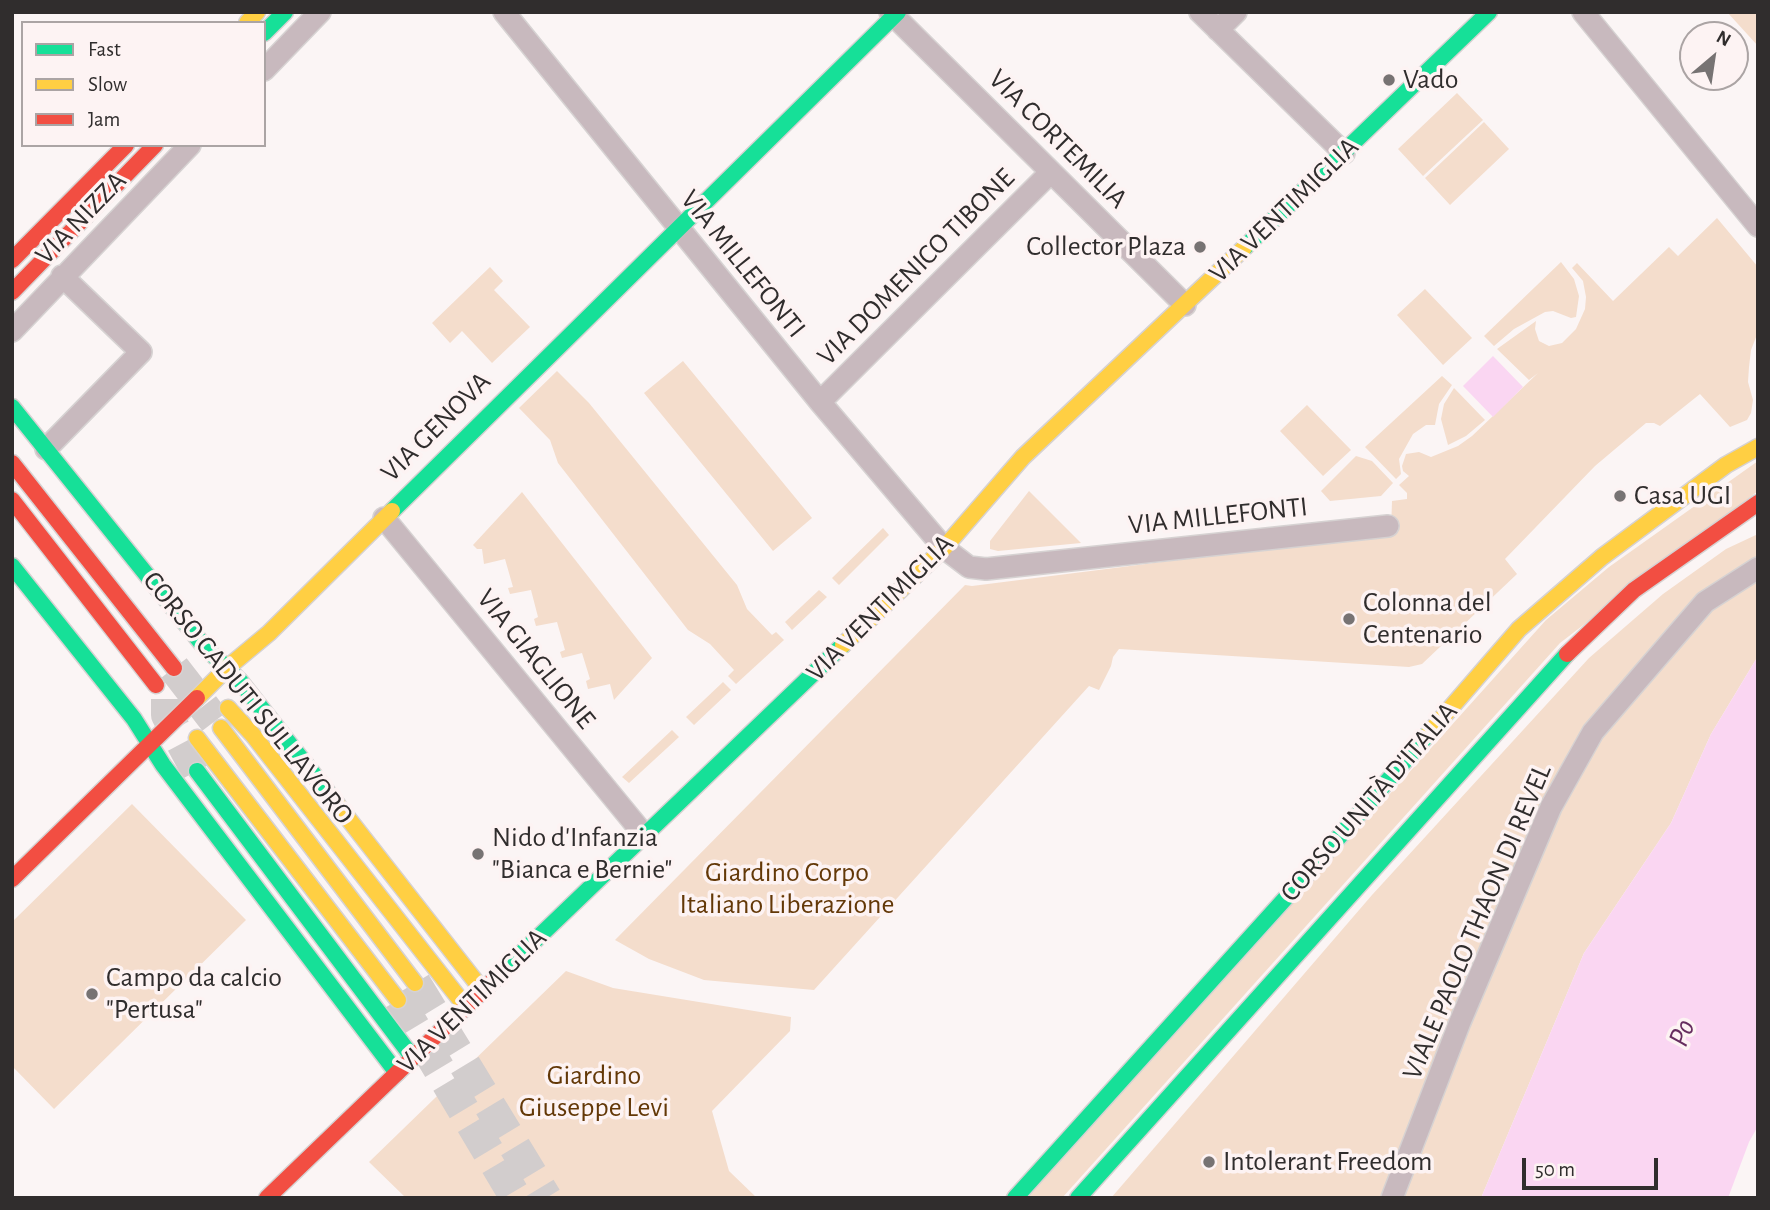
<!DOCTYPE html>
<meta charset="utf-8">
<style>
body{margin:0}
#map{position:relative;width:1770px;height:1210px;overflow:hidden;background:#fbf5f5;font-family:"Alegreya Sans",sans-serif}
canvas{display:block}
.frame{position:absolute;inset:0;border:14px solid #302d2d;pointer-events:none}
.legend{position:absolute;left:21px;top:21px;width:245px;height:126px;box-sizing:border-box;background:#fdf3f3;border:2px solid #aba4a4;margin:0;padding:9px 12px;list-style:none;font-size:21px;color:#302d2d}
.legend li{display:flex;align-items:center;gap:14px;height:35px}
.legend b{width:35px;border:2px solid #aba4a4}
.north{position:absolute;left:1679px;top:21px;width:70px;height:70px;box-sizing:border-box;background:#fdf3f3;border:2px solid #aba4a4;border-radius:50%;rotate:29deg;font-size:19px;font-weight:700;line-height:28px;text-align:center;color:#302d2d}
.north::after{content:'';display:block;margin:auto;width:24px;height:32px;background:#777373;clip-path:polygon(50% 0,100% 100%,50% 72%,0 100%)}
.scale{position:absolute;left:1522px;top:1158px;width:136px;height:32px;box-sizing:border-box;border:4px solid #302d2d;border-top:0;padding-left:9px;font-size:21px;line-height:24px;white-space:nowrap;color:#302d2d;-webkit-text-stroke:5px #fdf3f3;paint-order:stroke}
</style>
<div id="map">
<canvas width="1770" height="1210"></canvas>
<div class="frame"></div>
<ul class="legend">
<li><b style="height:9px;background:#16e098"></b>Fast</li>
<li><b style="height:9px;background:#ffcf43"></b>Slow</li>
<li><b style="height:9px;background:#f24e42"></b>Jam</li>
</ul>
<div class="north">N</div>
<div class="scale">50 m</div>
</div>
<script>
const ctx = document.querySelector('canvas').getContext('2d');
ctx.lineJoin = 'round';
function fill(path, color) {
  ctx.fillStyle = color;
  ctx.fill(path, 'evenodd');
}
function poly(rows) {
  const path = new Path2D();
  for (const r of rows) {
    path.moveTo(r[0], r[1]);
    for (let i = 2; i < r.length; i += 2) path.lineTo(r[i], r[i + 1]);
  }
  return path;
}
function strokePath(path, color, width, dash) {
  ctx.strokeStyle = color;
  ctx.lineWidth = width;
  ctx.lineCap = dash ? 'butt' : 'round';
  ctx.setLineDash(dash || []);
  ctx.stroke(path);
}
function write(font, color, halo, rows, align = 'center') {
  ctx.font = font + ' "Alegreya Sans",sans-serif';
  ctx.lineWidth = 7;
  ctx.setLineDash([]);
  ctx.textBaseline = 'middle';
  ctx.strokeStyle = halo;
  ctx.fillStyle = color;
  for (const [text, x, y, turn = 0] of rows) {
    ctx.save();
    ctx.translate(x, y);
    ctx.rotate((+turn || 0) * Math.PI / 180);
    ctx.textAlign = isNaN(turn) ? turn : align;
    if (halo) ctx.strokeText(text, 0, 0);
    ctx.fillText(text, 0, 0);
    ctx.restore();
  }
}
fill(poly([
 [1727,12,1758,12,1758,46],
 [1457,93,1483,120,1423,176,1398,149],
 [1484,122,1509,149,1450,205,1425,178],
 [1717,218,1758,267,1758,332,1751,350,1749,367,1748,382,1753,400,1751,413,1747,420,1730,427,1700,394,1660,426,1654,423,1646,423,1595,466,1505,559,1517,574,1422,664,1409,667,1119,649,1113,657,1111,666,1099,690,1089,686,814,990,704,980,649,959,615,940,965,585,972,586,1391,533,1392,501,1407,499,1407,493,1399,485,1409,476,1403,471,1402,466,1406,454,1419,452,1431,457,1458,446,1472,436,1538,373,1529,380,1497,349,1536,321,1535,329,1539,341,1549,346,1562,343,1576,329,1585,309,1586,297,1583,281,1572,268,1577,263,1613,301,1669,247,1678,256],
 [1561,262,1574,279,1579,296,1576,317,1571,318,1553,311,1545,312,1514,329,1494,346,1484,336],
 [490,267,503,281,494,290,530,327,492,363,462,331,450,343,432,323],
 [1425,289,1472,338,1443,365,1397,315],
 [683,361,812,518,773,551,644,393],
 [557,371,589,403,737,585,747,609,772,635,776,632,784,640,736,684,728,676,734,670,710,644,688,630,558,463,550,440,519,408],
 [1442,376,1452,385,1439,404,1435,425,1426,425,1413,434,1399,459,1401,474,1396,479,1365,447],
 [1454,388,1485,420,1466,436,1448,445,1441,419,1444,404],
 [1307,405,1351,450,1323,476,1280,431],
 [1356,456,1372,461,1393,483,1381,496,1330,501,1321,491],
 [1758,461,1758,491,1560,643,1062,1198,1027,1198,1546,620,1609,567],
 [1029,491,1081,543,998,551,990,549,990,541],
 [522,492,652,658,614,700,610,684,588,689,586,681,590,679,582,653,562,658,560,652,565,650,557,622,536,626,534,619,538,617,531,590,510,594,508,588,513,587,505,559,484,564,482,549,477,549,473,545],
 [883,528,889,535,839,585,832,578],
 [1758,534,1758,656,1711,734,1671,823,1584,953,1481,1198,1111,1198,1372,895,1589,658,1663,594,1726,549],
 [819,590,827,597,792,630,785,622],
 [723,682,731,690,694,725,686,717],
 [672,730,679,737,629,783,622,777],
 [132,804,246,920,54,1109,12,1066,12,922],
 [566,971,613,988,791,1017,790,1031,712,1111,729,1171,757,1198,406,1198,369,1162]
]), '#f4ddcc');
fill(poly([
 [1493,356,1523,387,1493,417,1463,386],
 [1758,656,1758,1126,1749,1142,1728,1198,1481,1198,1584,953,1671,823,1711,734]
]), '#fad6f2');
strokePath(poly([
 [174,668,215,721],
 [167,699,167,715,197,771],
 [415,983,546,1198],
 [398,1000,516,1198]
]), '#d2cdcd', 32, [32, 16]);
const street = poly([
 [504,12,820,402,944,548,969,567,986,569,1388,526],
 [890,12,1185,305],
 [1200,12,1344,153],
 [1583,12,1758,226],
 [1218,30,1236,12],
 [264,70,320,12],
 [12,331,190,145],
 [820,402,1051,172],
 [46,449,141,352,62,276],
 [384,518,645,836],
 [1392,1198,1460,1022,1551,807,1593,732,1705,602,1758,568]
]);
const fast = poly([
 [264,33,285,12],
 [1244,248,1489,12],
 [12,407,203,645,240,681,336,803],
 [392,511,898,12],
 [12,566,134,719,163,765,397,1073],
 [197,771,413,1058],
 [501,973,843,645],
 [1015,1198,1301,881,1429,733],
 [1078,1198,1567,654]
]);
const slow = poly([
 [247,23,257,12],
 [843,645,944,548,1023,457,1244,248],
 [197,698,227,668,269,633,392,511],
 [228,708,253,735,466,1007],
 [221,728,415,983],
 [1429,733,1519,629,1602,557,1726,465,1758,447],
 [197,738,398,1000],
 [336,803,483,991]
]);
const jam = poly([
 [12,260,126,145],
 [12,292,155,145],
 [12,463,174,668],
 [12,500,156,685],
 [1567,654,1634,590,1758,503],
 [12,879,197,698],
 [267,1198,501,973]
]);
strokePath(street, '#d6d2d2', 24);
strokePath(fast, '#d6d2d2', 19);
strokePath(slow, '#d6d2d2', 19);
strokePath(jam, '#d6d2d2', 19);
strokePath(street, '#c8b9be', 21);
strokePath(fast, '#16e098', 16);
strokePath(slow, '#ffcf43', 16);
strokePath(jam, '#f24e42', 16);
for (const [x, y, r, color] of [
 [1389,80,7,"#777373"],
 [1200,247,7,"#777373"],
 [1620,496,7,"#777373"],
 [1349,619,7,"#777373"],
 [478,854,7,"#777373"],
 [92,994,7,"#777373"],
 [1209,1162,7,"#777373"]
]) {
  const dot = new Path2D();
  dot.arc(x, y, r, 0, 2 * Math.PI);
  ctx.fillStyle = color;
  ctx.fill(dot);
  strokePath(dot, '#fdf3f3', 2.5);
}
write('28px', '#302d2d', '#fdf3f3', [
 ["Vado",1403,80],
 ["Collector Plaza",1186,247,"right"],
 ["Casa UGI",1634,496],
 ["Colonna del",1363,603],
 ["Centenario",1363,635],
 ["Nido d'Infanzia",492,838],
 ["\"Bianca e Bernie\"",492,870],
 ["Campo da calcio",106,978],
 ["\"Pertusa\"",106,1010],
 ["Intolerant Freedom",1223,1162]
], 'left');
write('28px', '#302d2d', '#fdf3f3', [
 ["VIA CORTEMILIA",1058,139,45],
 ["VIA VENTIMIGLIA",1284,210,-44],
 ["VIA NIZZA",81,218,-46],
 ["VIA MILLEFONTI",743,264,51],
 ["VIA DOMENICO TIBONE",916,267,-45],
 ["VIA GENOVA",436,427,-45],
 ["VIA MILLEFONTI",1218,516,-6],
 ["VIA VENTIMIGLIA",880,608,-45],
 ["VIA GIAGLIONE",536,659,51],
 ["CORSO CADUTI SUL LAVORO",248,698,51],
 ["CORSO UNITÀ D'ITALIA",1369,802,-49],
 ["VIALE PAOLO THAON DI REVEL",1477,922,-67],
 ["VIA VENTIMIGLIA",472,1001,-44]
]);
write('28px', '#633807', '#fdf3f3', [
 ["Giardino Corpo",787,873],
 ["Italiano Liberazione",787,905],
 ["Giardino",594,1076],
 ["Giuseppe Levi",594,1108]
]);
write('italic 30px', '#662d5f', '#fdf3f3', [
 ["Po",1682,1033,-68]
]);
</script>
